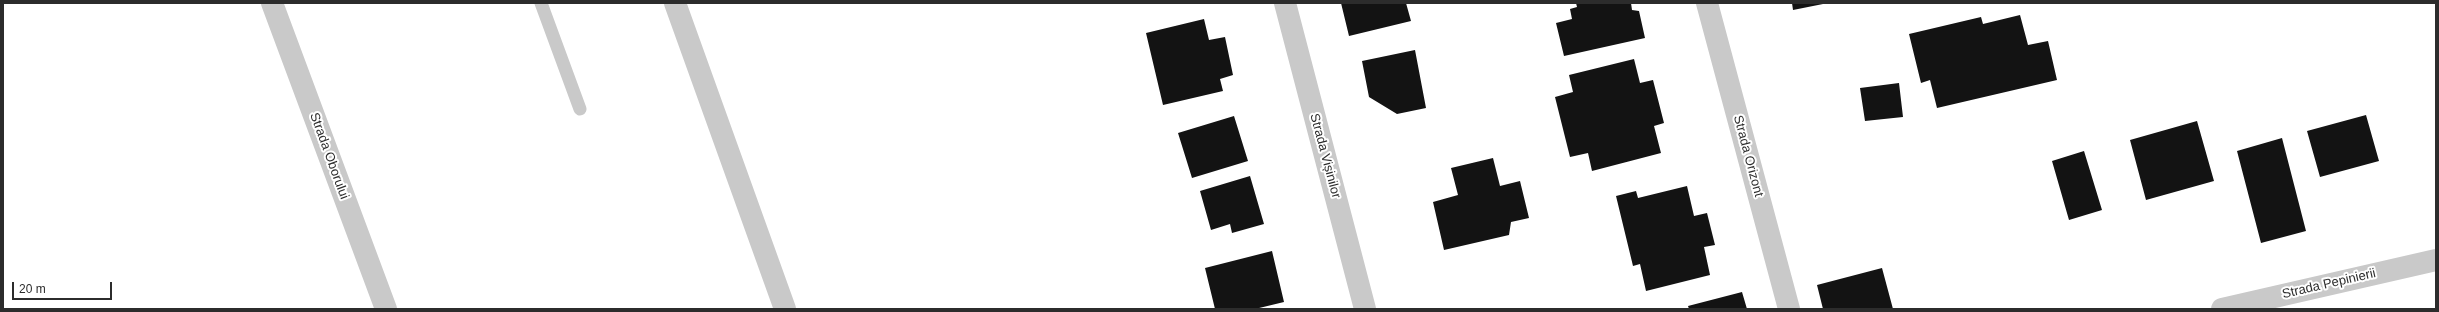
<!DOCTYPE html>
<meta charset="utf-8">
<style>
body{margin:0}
#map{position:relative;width:2439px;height:312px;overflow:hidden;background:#fff;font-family:Helvetica,sans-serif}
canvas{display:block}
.frame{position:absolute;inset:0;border:4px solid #2c2c2c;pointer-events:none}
.scale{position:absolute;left:12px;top:282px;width:100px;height:18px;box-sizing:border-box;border:2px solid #2c2c2c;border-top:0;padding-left:5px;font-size:12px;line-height:14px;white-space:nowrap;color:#2c2c2c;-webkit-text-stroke:3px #fff;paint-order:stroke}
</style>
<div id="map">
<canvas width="2439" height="312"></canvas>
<div class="frame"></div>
<div class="scale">20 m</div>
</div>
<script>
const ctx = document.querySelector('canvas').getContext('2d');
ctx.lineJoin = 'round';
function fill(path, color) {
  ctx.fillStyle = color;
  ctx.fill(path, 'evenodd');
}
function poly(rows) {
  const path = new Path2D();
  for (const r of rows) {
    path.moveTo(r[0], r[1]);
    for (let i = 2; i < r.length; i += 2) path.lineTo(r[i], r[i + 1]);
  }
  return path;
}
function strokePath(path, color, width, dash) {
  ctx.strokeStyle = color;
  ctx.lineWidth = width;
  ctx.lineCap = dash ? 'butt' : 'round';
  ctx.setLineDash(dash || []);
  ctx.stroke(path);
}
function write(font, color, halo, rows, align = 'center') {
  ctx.font = font + ' Helvetica,sans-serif';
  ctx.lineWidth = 4;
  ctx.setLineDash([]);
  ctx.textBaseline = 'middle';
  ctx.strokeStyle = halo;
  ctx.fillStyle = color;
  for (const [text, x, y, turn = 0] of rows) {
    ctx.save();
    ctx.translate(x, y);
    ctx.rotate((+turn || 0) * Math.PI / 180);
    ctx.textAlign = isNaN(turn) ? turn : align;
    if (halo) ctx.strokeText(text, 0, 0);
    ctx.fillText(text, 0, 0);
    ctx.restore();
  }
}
fill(poly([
 [1341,3,1406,3,1411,21,1349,36],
 [1576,3,1631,3,1632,10,1639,11,1645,38,1564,56,1556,23,1572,19,1570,9,1577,7],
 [1792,3,1823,3,1823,4,1793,10],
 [2020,15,2028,45,2048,41,2057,80,1937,108,1930,80,1921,83,1909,34,1981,17,1983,24],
 [1204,19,1209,40,1225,37,1233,75,1220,79,1223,91,1163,105,1146,33],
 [1415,50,1426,108,1397,114,1369,97,1362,61],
 [1634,59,1640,83,1653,80,1664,123,1654,126,1661,153,1592,171,1588,153,1570,157,1555,97,1573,92,1569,75],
 [1899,83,1903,117,1865,121,1860,88],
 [2366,115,2379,161,2320,177,2307,131],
 [1234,116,1248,161,1192,178,1178,133],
 [2197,121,2214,181,2146,200,2130,140],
 [2282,138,2306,231,2261,243,2237,151],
 [2084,151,2102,210,2069,220,2052,161],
 [1493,158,1500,186,1520,181,1529,218,1511,222,1509,235,1444,250,1433,202,1458,195,1451,168],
 [1250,176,1264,224,1232,233,1230,224,1211,230,1200,191],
 [1687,186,1694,216,1707,213,1715,245,1704,247,1710,275,1646,291,1640,264,1633,266,1616,196,1636,191,1638,198],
 [1272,251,1284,302,1255,309,1215,309,1205,268],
 [1882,268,1893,309,1823,309,1817,285],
 [1742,292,1747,309,1689,309,1688,306]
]), '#131313');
strokePath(poly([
 [541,3,580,109]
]), '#c9c9c9', 13);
strokePath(poly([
 [272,3,386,309],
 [675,3,785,309],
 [1285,3,1365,309],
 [1707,3,1789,309],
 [2222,309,2436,260]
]), '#c9c9c9', 22);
write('13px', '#2c2c2c', '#fff', [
 ["Strada Oborului",329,156,70],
 ["Strada Vișinilor",1325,156,75],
 ["Strada Orizont",1748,156,75],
 ["Strada Pepinierii",2329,284,-13]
]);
</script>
